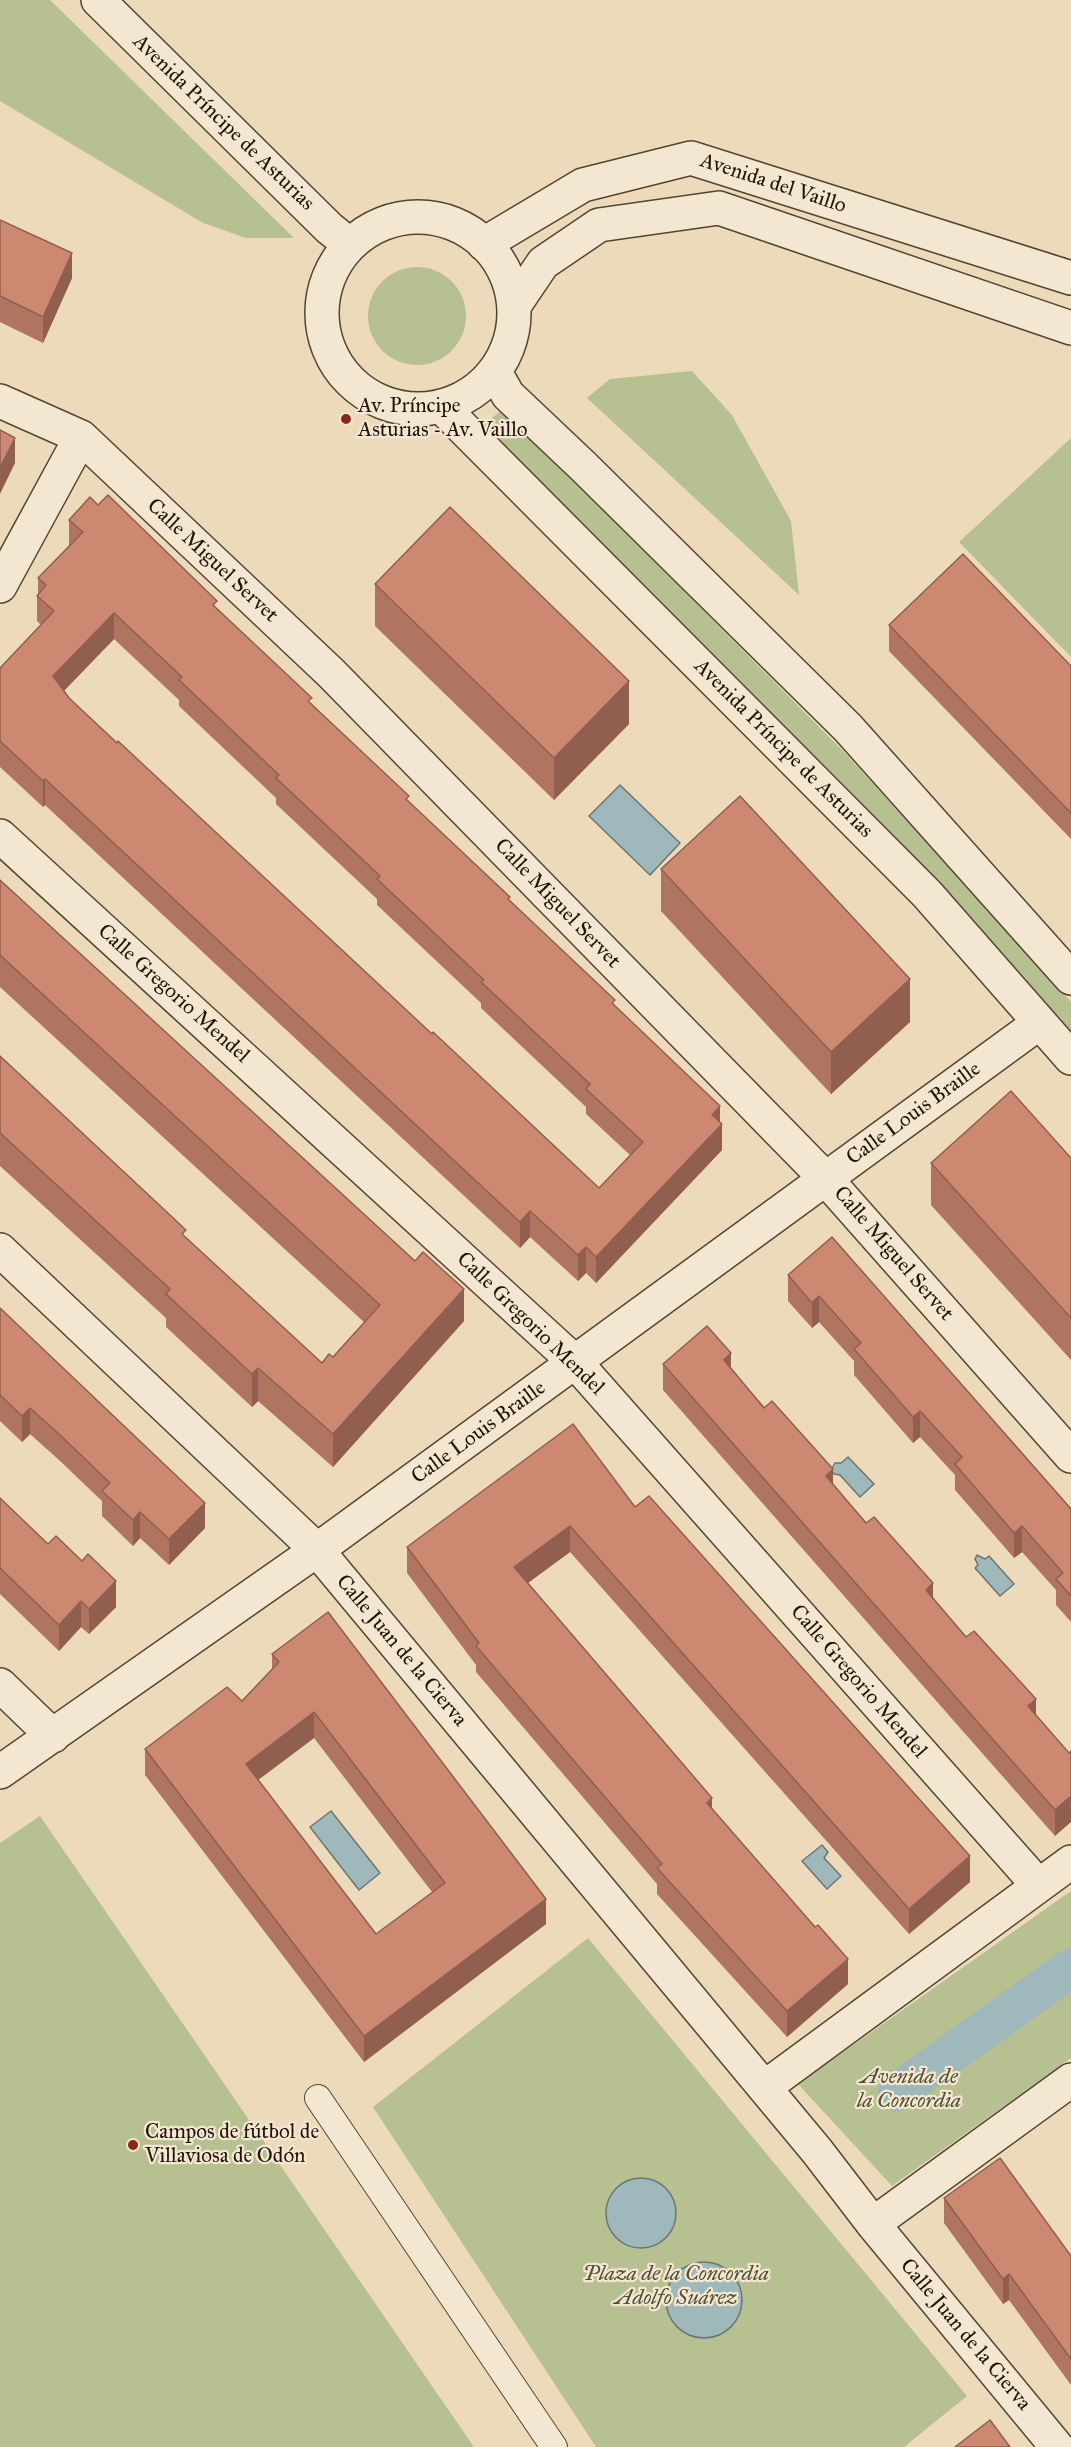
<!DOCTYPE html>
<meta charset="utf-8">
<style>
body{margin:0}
canvas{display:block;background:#eddaba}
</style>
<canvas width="1071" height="2447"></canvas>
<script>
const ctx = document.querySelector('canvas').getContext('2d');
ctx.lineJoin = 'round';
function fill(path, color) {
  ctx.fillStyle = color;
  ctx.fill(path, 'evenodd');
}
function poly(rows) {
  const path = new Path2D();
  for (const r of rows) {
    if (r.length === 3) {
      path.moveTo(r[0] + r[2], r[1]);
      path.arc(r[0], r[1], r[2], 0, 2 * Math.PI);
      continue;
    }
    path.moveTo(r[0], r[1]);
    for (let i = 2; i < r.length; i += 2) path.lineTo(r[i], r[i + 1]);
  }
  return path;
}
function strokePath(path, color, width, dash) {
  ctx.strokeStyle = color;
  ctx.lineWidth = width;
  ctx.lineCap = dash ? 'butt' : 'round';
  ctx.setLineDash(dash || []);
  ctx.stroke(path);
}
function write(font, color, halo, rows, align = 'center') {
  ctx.font = font + ' "IM FELL Great Primer",serif';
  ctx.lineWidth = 4.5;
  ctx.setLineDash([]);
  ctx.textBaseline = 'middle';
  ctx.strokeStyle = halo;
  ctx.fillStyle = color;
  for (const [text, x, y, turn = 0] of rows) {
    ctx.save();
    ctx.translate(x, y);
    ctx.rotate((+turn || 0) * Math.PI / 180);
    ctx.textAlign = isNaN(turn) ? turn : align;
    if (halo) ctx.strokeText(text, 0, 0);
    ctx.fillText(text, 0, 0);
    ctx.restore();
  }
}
fill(poly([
 [0,0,50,0,294,238,246,238,203,223,0,101],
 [417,316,49],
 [692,371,732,415,791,521,799,595,587,398,610,379],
 [503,409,845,753,949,867,1071,1002,1071,1033,765,706,483,425],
 [1071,438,1071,657,959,542],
 [40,1816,474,2447,0,2447,0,1843],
 [1071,1891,1071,2058,892,2186,798,2084],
 [588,1938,967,2396,904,2447,596,2447,373,2107]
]), '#b7c091');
const water = poly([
 [620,785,680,843,650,875,589,816,620,785],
 [848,1457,874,1484,860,1497,840,1475,834,1474,831,1470,835,1463,841,1463,848,1457],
 [977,1555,985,1559,989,1556,1014,1584,1000,1596,975,1568,978,1565,975,1559,977,1555],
 [331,1811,380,1873,359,1890,310,1827,331,1811],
 [822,1845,828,1852,824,1858,841,1876,827,1889,802,1861,822,1845],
 [641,2213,35],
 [704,2300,38]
]);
fill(water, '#9eb8bb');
strokePath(water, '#6b7673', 1.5);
strokePath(poly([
 [897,2092,1071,1968]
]), '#9eb8bb', 39);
const pedestrian = poly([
 [318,2098,554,2447]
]);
const minor = poly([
 [484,244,583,185,691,158,1071,278],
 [514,306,543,263,599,225,719,208,1071,328],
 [0,401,81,437,331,673,825,1178,1071,1456],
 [0,586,81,437],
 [0,836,576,1363,1038,1885],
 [0,1250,317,1550,817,2151,873,2224,1057,2447],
 [0,1685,53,1736],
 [0,1772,317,1550,1039,1023],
 [765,2087,1071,1862],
 [873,2224,1071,2080]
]);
const tertiary = poly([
 [98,0,329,228,350,245],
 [418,313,96],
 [495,372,508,395,584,467,848,728,1071,978],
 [442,407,927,894,1071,1058]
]);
strokePath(pedestrian, '#524633', 28);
strokePath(minor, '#524633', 36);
strokePath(tertiary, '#524633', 36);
strokePath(pedestrian, '#f3e7d2', 26);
strokePath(minor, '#f3e7d2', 33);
strokePath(tertiary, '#f3e7d2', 33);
fill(poly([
 [0,220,72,278,43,343,0,322],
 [98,505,217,609,409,802,615,1006,720,1122,722,1150,596,1283,586,1273,578,1281,530,1237,520,1248,45,805,43,807,0,767,0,668,41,625,37,621,37,596,38,594,38,578,69,546,69,520],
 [114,639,179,700,179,706,276,798,276,804,377,899,377,905,481,1003,481,1008,586,1107,586,1114,630,1155,599,1188,69,698,64,691],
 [375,584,629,724,554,800,375,626],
 [889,625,1071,666,1071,839,889,651],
 [661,869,910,1022,831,1094,661,911],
 [0,880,464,1321,333,1467,258,1401,252,1407,166,1327,166,1318,0,1166,0,1056,186,1238,322,1363,333,1357,365,1323,0,987],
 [1071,1158,1071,1360,931,1205,931,1163],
 [832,1237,1071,1509,1071,1622,1056,1605,1056,1590,1022,1552,1014,1558,955,1490,955,1475,920,1437,913,1443,854,1375,854,1361,819,1322,812,1328,788,1301,788,1275],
 [0,1308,205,1528,169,1565,140,1538,133,1546,102,1516,102,1501,59,1460,30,1434,22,1442,0,1421],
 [663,1364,731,1369,1069,1753,1055,1836,663,1390],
 [0,1498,48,1544,116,1607,89,1634,81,1627,59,1651,0,1594],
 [635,1507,970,1882,909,1934,570,1552,528,1583,712,1808,848,1984,787,2037,657,1894,657,1884,476,1672,476,1665,407,1573,407,1547],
 [272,1654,546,1924,364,2062,145,1775,145,1749,242,1701,272,1670],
 [314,1738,432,1892,376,1934,258,1780],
 [944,2198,1071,2256,1071,2385,1009,2300,1003,2304,944,2223]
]), '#b07561');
fill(poly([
 [72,253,72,278,43,343,43,317],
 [15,438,15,463,0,494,0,468],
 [114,613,114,639,53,702,53,676],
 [629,681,629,724,554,800,554,758],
 [45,779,45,805,43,807,43,781],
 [910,979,910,1022,831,1094,831,1052],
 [720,1106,720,1127,722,1124,722,1150,596,1283,596,1257],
 [530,1211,530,1237,520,1248,520,1222],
 [586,1247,586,1273,578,1281,578,1255],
 [464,1289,464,1321,333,1467,333,1434],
 [819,1296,819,1322,812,1328,812,1303],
 [731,1353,731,1379,724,1360],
 [258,1368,258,1401,252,1407,252,1374],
 [30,1408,30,1434,22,1442,22,1416],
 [920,1411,920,1437,913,1443,913,1417],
 [833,1469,833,1495,826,1476],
 [205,1503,205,1528,169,1565,169,1539],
 [140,1512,140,1538,133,1546,133,1520],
 [570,1526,570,1552,514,1593,514,1567],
 [1022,1526,1022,1552,1014,1558,1014,1533],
 [116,1581,116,1607,89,1634,89,1609],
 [933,1583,933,1609,926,1590],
 [81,1601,81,1627,59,1651,59,1625],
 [1036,1699,1036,1725,1028,1706],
 [314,1712,314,1738,246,1789,246,1764],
 [1071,1796,1071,1822,1055,1836,1055,1810],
 [712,1798,712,1824,707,1803],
 [970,1856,970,1882,909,1934,909,1909],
 [546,1899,546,1924,364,2062,364,2036],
 [848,1959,848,1984,787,2037,787,2011],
 [1009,2274,1009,2300,1003,2304,1003,2279]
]), '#905f4f');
const building = poly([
 [0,220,72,253,43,317,0,296,0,220],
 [0,430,15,438,0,468,0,430],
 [108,495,217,601,213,605,312,698,308,701,409,796,406,799,510,897,508,899,615,1000,612,1003,720,1106,712,1115,722,1124,596,1257,586,1247,578,1255,530,1211,520,1222,45,779,43,781,0,741,0,668,54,611,37,596,46,585,38,578,83,532,69,520,90,497,98,505,108,495],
 [114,613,182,677,179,680,279,775,276,778,380,876,377,879,484,980,481,982,590,1084,586,1089,643,1142,599,1188,433,1032,432,1034,118,741,117,743,69,698,53,676,114,613],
 [450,507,629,681,554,758,375,584,450,507],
 [963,554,1071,666,1071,813,889,625,963,554],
 [740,796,910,979,831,1052,661,869,740,796],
 [0,880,415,1261,423,1252,464,1289,333,1434,258,1368,252,1374,166,1294,170,1289,0,1133,0,1056,186,1230,182,1234,322,1363,329,1354,333,1357,380,1305,0,955,0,880],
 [1011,1091,1071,1158,1071,1318,931,1163,1011,1091],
 [832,1237,1071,1509,1071,1596,1056,1579,1063,1573,1022,1526,1014,1533,955,1464,962,1457,920,1411,913,1417,854,1349,861,1343,819,1296,812,1303,788,1275,832,1237],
 [0,1308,205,1503,169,1539,140,1512,133,1520,102,1491,110,1483,59,1434,30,1408,22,1416,0,1395,0,1308],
 [707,1326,731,1353,724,1360,764,1408,772,1401,833,1469,826,1476,866,1523,874,1517,933,1583,926,1590,966,1637,974,1631,1036,1699,1028,1706,1069,1753,1071,1751,1071,1796,1055,1810,663,1364,707,1326],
 [573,1424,635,1507,649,1496,970,1856,909,1909,570,1526,514,1567,712,1798,707,1803,815,1927,818,1925,848,1959,787,2011,657,1868,662,1864,476,1646,479,1643,407,1547,573,1424],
 [0,1498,48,1544,56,1536,82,1561,88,1554,116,1581,89,1609,81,1601,59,1625,0,1568,0,1498],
 [328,1612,546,1899,364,2036,145,1749,227,1687,242,1701,279,1662,272,1654,328,1612],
 [314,1712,445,1883,376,1934,246,1764,314,1712],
 [1000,2158,1071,2256,1071,2359,1009,2274,1003,2279,944,2198,1000,2158],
 [990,2420,1010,2447,955,2447,990,2420]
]);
fill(building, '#cd8871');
strokePath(building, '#905f4f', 1.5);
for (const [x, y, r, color] of [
 [346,419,6,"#8f2418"],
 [133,2145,6,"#8f2418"]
]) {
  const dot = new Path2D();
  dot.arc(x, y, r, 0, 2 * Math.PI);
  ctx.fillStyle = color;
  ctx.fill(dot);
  strokePath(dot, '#f3e7d2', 2);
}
write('21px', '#1f1406', '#f3e7d2', [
 ["Avenida Príncipe de Asturias",223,123,44],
 ["Avenida del Vaillo",773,184,18],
 ["Calle Miguel Servet",212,561,43],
 ["Avenida Príncipe de Asturias",783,749,45],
 ["Calle Miguel Servet",557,904,46],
 ["Calle Gregorio Mendel",173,994,42],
 ["Calle Louis Braille",914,1114,-36],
 ["Calle Miguel Servet",893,1254,49],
 ["Calle Gregorio Mendel",530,1324,44],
 ["Calle Louis Braille",479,1433,-36],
 ["Calle Juan de la Cierva",401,1651,50],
 ["Calle Gregorio Mendel",858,1682,49],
 ["Calle Juan de la Cierva",965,2335,50]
]);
write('21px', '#1f1406', '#f3e7d2', [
 ["Av. Príncipe",358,407],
 ["Asturias - Av. Vaillo",358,431],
 ["Campos de fútbol de",145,2133],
 ["Villaviosa de Odón",145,2157]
], 'left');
write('italic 21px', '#545037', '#f3e7d2', [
 ["Avenida de",909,2078],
 ["la Concordia",909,2102],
 ["Plaza de la Concordia",676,2275],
 ["Adolfo Suárez",676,2299]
]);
</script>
